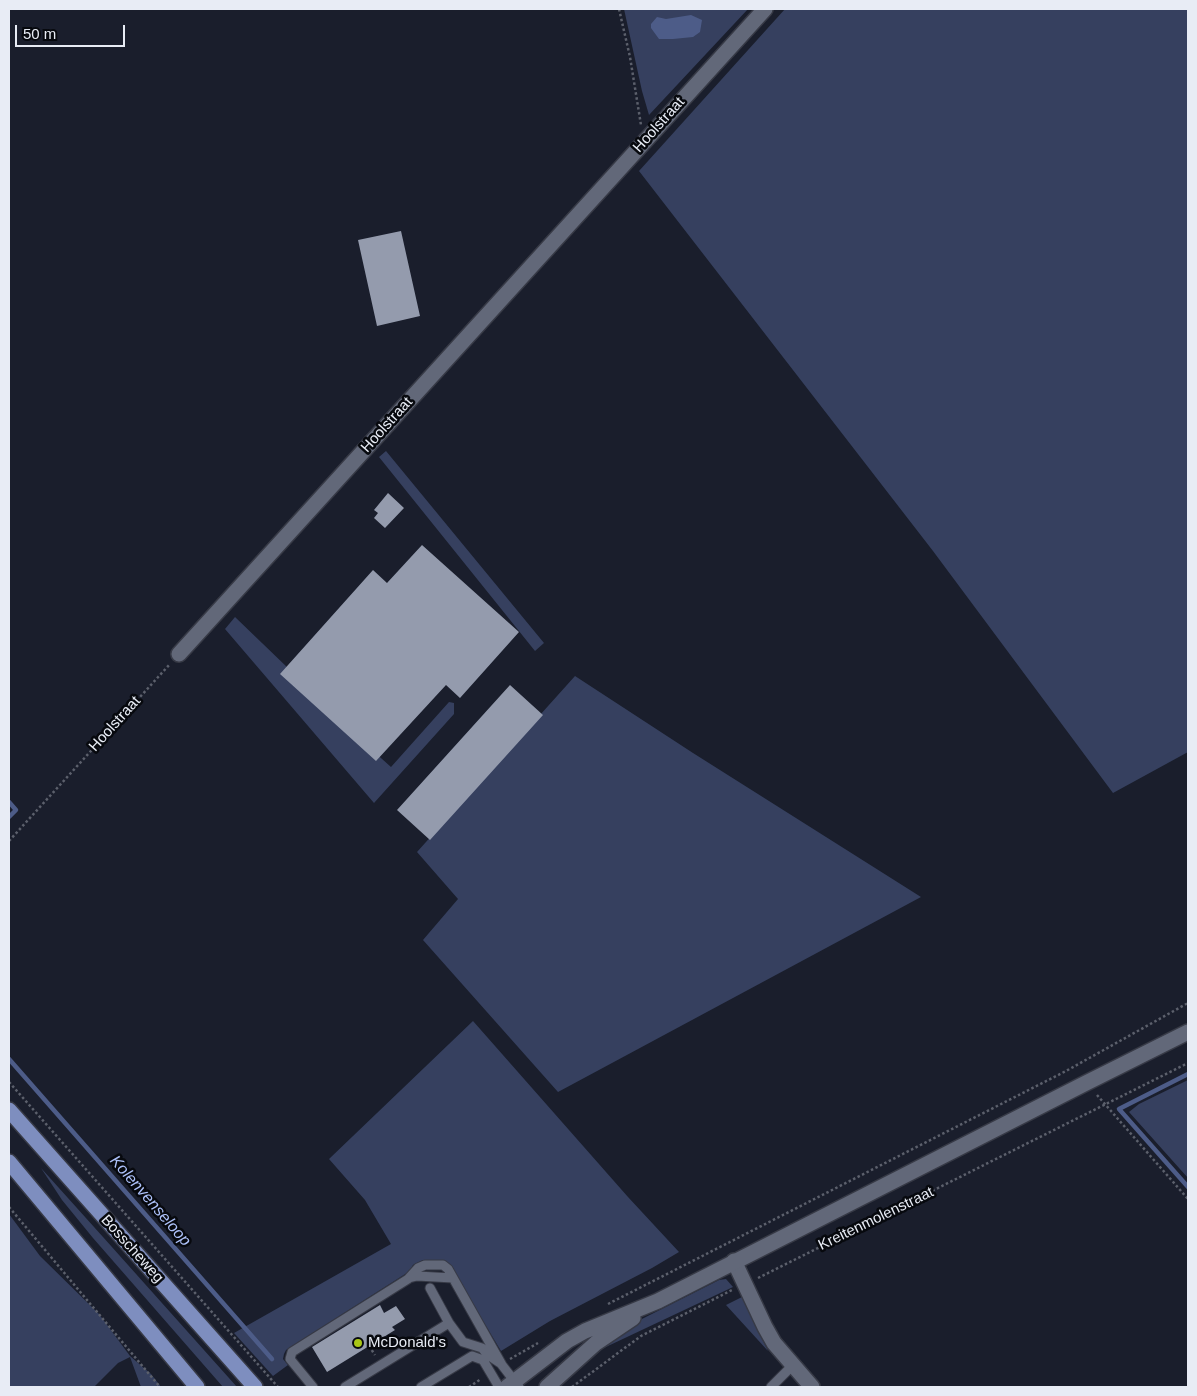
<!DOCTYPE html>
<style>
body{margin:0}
#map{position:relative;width:1197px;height:1396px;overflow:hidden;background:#1a1e2c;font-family:Helvetica,sans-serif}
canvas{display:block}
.frame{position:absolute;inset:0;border:10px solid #e8ecf5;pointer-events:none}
.scale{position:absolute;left:15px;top:25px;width:110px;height:22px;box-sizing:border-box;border:2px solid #e8ecf5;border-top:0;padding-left:6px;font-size:15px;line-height:18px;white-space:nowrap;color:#e8ecf5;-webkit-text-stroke:4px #07090e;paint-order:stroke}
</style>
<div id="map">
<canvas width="1197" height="1396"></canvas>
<div class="frame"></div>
<div class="scale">50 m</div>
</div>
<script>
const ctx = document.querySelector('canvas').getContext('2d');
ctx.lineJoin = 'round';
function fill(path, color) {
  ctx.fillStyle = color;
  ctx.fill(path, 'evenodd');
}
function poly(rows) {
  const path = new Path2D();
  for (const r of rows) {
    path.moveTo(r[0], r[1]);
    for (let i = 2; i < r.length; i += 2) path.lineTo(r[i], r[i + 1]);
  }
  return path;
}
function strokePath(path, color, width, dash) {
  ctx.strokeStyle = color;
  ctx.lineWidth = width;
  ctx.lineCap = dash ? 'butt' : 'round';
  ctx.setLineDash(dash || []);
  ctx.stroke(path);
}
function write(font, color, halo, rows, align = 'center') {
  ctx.font = font + ' Helvetica,sans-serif';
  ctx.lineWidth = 5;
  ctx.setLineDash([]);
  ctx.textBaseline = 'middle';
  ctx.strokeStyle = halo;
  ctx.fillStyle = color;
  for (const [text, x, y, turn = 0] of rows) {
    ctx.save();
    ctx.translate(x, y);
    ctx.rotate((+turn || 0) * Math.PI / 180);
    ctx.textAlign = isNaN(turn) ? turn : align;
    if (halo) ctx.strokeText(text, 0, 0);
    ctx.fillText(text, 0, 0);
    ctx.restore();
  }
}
fill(poly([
 [624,9,748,9,649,115,642,91],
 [785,9,1188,9,1188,752,1113,793,933,551,639,171],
 [386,451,544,643,535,651,379,457],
 [235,617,289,669,286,673,391,767,449,702,454,703,454,714,374,803,225,629],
 [575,676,693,753,921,897,558,1092,423,940,458,899,417,852],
 [473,1021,628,1197,679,1252,652,1268,550,1321,501,1351,448,1263,444,1261,423,1260,413,1265,410,1271,286,1350,284,1354,283,1359,288,1365,273,1376,234,1333,391,1244,365,1200,329,1159],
 [1188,1080,1188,1178,1129,1112,1139,1104],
 [41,1168,103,1237,237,1387,223,1387,93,1238,62,1200],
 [9,1214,40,1256,99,1314,130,1356,151,1374,161,1387,141,1387,130,1357,118,1363,94,1387,9,1387],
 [726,1279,733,1287,591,1354,632,1324,719,1280],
 [742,1297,768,1351,726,1305]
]), '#36405f');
fill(poly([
 [691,15,702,20,700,32,693,37,673,39,659,39,651,28,651,24,657,17,666,19]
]), '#4d5c88');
strokePath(poly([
 [9,802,16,810,9,817],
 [9,1059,272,1359],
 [1188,1074,1119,1109,1188,1187]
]), '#4d5c88', 4.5);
fill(poly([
 [401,231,420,316,377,326,358,240],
 [388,493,404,508,385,528,374,518,378,513,374,510],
 [422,545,519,632,460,698,446,685,376,761,280,674,373,570,387,583],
 [510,685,543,715,430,840,397,810],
 [380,1305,384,1313,396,1306,405,1319,392,1327,395,1330,327,1372,312,1347]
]), '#949bad');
const lane = poly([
 [409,1278,417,1276,453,1278],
 [430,1288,449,1323,463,1342,482,1348,488,1355,500,1363],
 [313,1387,290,1359,292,1352,408,1279,418,1268,425,1265,443,1265,448,1269,502,1365,519,1387],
 [345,1387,449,1323],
 [421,1387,472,1356,483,1360,499,1387],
 [771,1387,793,1365]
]);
const street = poly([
 [179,654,765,9],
 [734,1261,765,1327,774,1343,812,1387]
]);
const secondary = poly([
 [507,1387,567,1341,585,1331,658,1301,1086,1083,1188,1032],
 [547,1387,596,1343,633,1318]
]);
const primary = poly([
 [9,1110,255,1387],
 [9,1162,197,1387]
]);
strokePath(lane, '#373a46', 11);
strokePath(street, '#373a46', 18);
strokePath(secondary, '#373a46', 18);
strokePath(primary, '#373a46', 18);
strokePath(poly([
 [619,9,630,57,641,125],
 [9,841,170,664],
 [9,1082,278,1387],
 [1097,1095,1188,1199],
 [9,1207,160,1387],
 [758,1278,1188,1063],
 [608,1304,1066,1071,1188,1003],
 [369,1346,375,1355],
 [510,1359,538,1343],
 [469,1387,481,1379],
 [572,1387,641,1336,732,1290]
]), '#5c606c', 2.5, [2.5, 2.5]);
strokePath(lane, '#626879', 9);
strokePath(street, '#626879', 15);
strokePath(secondary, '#626879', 15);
strokePath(primary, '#7e8ebf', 15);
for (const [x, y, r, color] of [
 [358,1343,5,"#aac717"]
]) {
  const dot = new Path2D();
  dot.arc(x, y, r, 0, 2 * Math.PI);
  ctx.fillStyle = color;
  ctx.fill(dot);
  strokePath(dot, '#07090e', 2);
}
write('15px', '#e8ecf5', '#07090e', [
 ["Hoolstraat",659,125,-48],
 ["Hoolstraat",387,425,-48],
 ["Hoolstraat",115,724,-48],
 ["Kreitenmolenstraat",876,1219,-26],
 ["Bosscheweg",132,1249,48]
]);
write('15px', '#e8ecf5', '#07090e', [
 ["McDonald's",368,1343]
], 'left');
write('italic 16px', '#adc1f9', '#07090e', [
 ["Kolenvenseloop",150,1201,49]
]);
</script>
